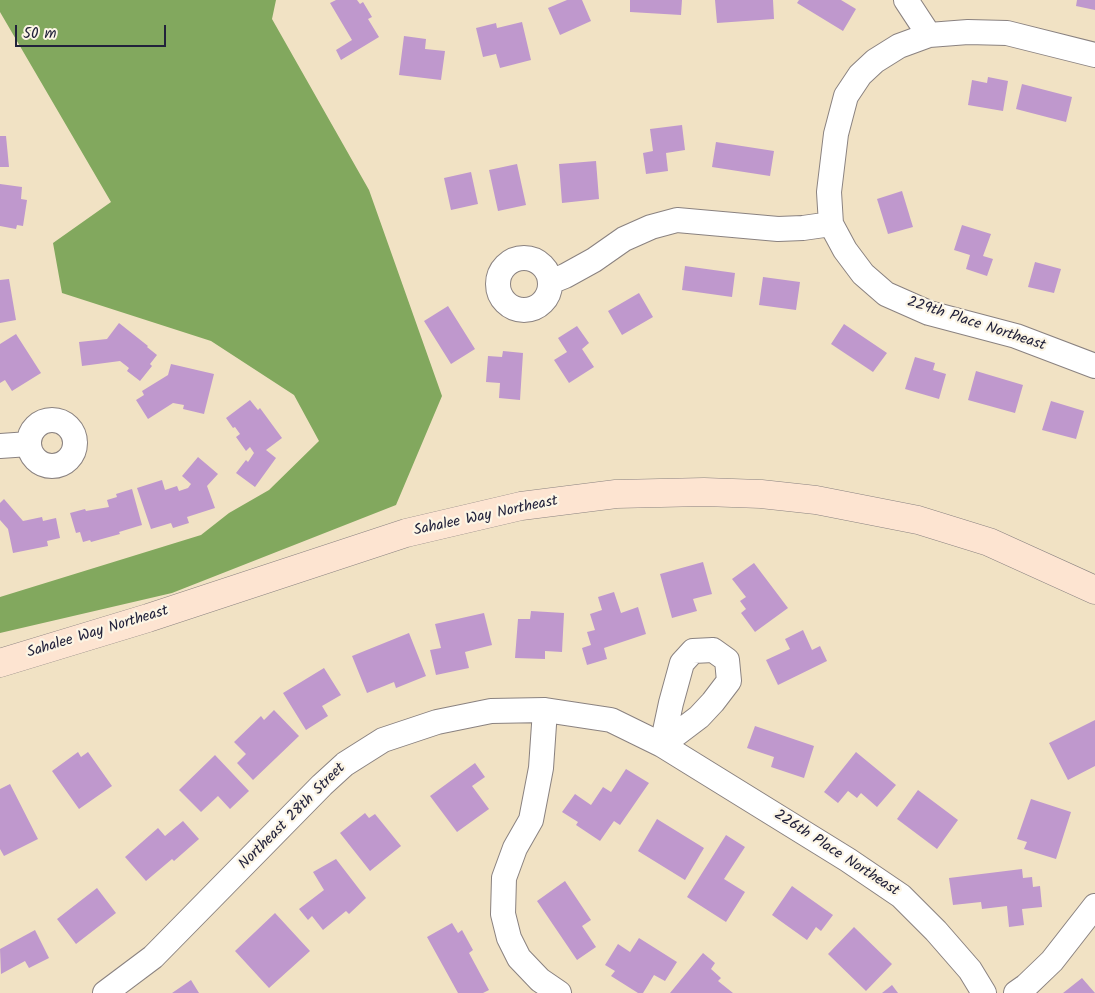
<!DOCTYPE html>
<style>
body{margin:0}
#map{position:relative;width:1095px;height:993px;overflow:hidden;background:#f1e2c4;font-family:Kalam,sans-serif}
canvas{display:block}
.scale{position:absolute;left:15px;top:25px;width:151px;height:22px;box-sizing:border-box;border:2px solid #22223b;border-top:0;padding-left:6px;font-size:15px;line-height:18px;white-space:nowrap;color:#22223b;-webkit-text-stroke:4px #fcf5e5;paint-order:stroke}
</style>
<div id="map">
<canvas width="1095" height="993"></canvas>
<div class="scale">50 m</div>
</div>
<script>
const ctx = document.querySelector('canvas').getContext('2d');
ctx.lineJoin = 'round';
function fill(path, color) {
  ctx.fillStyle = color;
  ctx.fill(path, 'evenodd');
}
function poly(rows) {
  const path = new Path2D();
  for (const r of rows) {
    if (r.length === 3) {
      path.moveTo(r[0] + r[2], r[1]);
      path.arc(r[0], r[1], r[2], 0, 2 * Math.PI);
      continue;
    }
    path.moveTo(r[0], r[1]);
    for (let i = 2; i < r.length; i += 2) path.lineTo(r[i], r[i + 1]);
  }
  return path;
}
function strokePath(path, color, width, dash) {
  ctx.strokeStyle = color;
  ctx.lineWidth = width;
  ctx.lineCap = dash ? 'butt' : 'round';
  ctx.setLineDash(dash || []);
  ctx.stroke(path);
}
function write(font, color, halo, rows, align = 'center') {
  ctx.font = font + ' Kalam,sans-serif';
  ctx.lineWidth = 4.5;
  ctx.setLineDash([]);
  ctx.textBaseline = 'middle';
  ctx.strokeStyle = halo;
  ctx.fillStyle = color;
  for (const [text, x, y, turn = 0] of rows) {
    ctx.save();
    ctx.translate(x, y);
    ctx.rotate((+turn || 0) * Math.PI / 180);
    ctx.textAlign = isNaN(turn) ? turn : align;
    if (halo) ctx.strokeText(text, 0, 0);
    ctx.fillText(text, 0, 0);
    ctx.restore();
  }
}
fill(poly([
 [0,0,276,0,272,19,369,190,442,396,396,505,172,593,0,633,0,597,201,535,229,513,269,490,319,441,294,395,211,341,62,293,53,243,111,202,0,12]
]), '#82a85e');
fill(poly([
 [336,0,357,0,360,4,363,2,372,17,368,19,379,37,341,60,336,50,352,40,330,3],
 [567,0,582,0,591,21,560,35,548,8],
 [630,0,682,0,681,15,630,12],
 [715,0,773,0,774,19,717,23],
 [799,0,841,0,856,9,843,31,797,3],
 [1077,0,1095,0,1095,10,1076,6],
 [522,22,531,60,500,68,496,54,483,57,476,28,496,23,497,28],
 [404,36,426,39,425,49,445,51,441,80,399,75],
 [988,77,1008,81,1003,111,968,105,972,80,987,83],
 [1022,84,1072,97,1066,122,1016,109],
 [682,125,685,150,666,153,668,171,646,174,643,153,653,151,650,129],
 [0,136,6,136,9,167,0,167],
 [716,142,774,151,770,176,712,167],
 [596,161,599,199,562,203,559,164],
 [517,164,526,205,498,211,489,170],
 [471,172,478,204,451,210,444,178],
 [0,184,22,187,21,199,27,200,23,226,17,225,16,229,0,226],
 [902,191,913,227,888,234,877,199],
 [962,225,991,234,983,256,993,259,987,276,966,269,970,255,954,250],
 [1035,262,1061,269,1054,293,1028,287],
 [685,266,735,273,732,297,682,290],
 [763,277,800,282,796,310,759,305],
 [9,279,16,320,0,323,0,280],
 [639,293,653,317,622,335,608,311],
 [448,306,475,349,451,364,424,321],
 [119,323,148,346,147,347,157,355,150,364,152,366,140,381,127,371,129,368,120,361,82,366,79,342,107,339],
 [844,324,887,353,873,372,831,344],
 [577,326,589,343,582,349,594,367,569,383,554,360,567,352,558,338],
 [16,334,41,373,12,391,5,380,0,383,0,344],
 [503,351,523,353,520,400,499,398,500,383,486,382,488,356,502,357],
 [915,357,935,363,933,370,946,374,939,399,905,389],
 [171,364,214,374,204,414,183,409,184,405,173,403,148,419,136,400,144,395,142,391,168,375],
 [976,371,1023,385,1015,413,968,400],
 [250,400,258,410,260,408,282,438,266,450,276,458,255,487,236,473,246,460,248,462,254,453,250,447,246,451,236,437,240,434,235,427,233,428,226,418],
 [1051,401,1084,411,1076,439,1042,430],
 [198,457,218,474,207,486,215,508,187,517,189,523,173,528,171,523,151,529,137,488,162,480,165,490,177,486,179,491,188,488,191,484,182,476],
 [132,489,142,525,119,532,120,534,91,542,90,540,83,542,80,532,76,533,70,513,85,509,86,511,109,507,107,500,117,497,116,494],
 [4,499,23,521,42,517,43,521,56,518,60,538,47,541,48,546,13,553,8,529,0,520,0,503],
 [703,562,712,594,693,599,697,611,672,618,660,574],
 [754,563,788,608,755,632,741,613,746,609,740,601,746,597,732,579],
 [614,592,621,613,638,607,646,634,604,648,607,659,587,665,582,648,591,645,587,632,595,630,590,614,602,610,598,597],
 [531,611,564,613,562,652,545,651,545,659,515,658,518,619,530,619],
 [484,613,492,645,465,652,469,668,436,675,430,650,441,648,435,624],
 [803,630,812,650,820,646,827,661,778,685,766,660,790,649,785,639],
 [409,633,426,676,396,688,394,682,367,693,352,656],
 [324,668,341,695,322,706,328,716,306,730,283,693],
 [274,710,299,736,253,780,237,763,246,754,234,742,261,716,264,720],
 [1095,720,1095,766,1068,780,1049,743],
 [755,726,814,746,804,778,771,767,774,757,747,748],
 [78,752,81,757,88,752,112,786,79,809,52,771],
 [856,752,896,785,877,807,861,793,857,798,848,791,838,803,824,792],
 [215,755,249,791,230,809,218,796,201,812,179,790],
 [475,763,485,777,472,786,489,809,457,832,430,796],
 [626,769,649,783,620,825,614,821,600,841,576,825,578,822,562,812,575,794,591,805,603,787,611,792],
 [10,784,38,839,4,856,0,849,0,789],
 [918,790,958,820,937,849,897,819],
 [1031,799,1071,812,1056,859,1024,849,1027,842,1017,839],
 [365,813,369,818,375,814,401,846,370,871,340,833],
 [657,819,704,848,685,880,638,851],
 [183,821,199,839,174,861,172,859,146,881,125,857,158,828,165,836],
 [726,835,745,847,724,879,745,892,726,922,687,897],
 [336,859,366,898,349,914,346,911,323,930,312,916,308,920,299,909,324,890,313,872],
 [1022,869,1023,878,1032,877,1033,887,1040,886,1042,907,1022,909,1024,925,1009,927,1007,906,982,909,981,902,953,905,949,878],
 [565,881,591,920,582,926,596,947,577,960,537,901],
 [792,886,833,915,821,931,816,927,807,940,772,915],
 [97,888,116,913,76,944,57,919],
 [275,913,310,951,269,988,235,951],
 [452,923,458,933,462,930,473,950,469,953,489,990,483,993,458,993,427,937],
 [854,927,892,964,866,991,828,954],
 [35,930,49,958,29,968,25,961,1,974,0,949],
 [639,938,677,962,665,981,654,975,643,993,638,993,611,976,615,971,605,965,618,944,630,952],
 [703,953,715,963,711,969,721,978,718,981,733,993,670,993],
 [1082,978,1095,993,1063,993],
 [191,980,199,993,172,993],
 [892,985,898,993,882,993]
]), '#bf98cd');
const minor = poly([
 [906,0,929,35],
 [831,224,829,192,836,134,846,96,860,75,875,61,899,46,929,35,968,32,1007,33,1095,55],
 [524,284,26],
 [550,282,565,276,594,260,624,239,651,227,677,220,778,229,803,228,831,224,845,250,863,274,886,294,929,313,1016,336,1095,366],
 [52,443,23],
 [0,446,29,444],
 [713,650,727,660,729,681,713,702,699,717,662,745,671,703,682,663,693,651,713,650],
 [545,710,541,768,531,820,515,848,504,878,503,914,509,938,519,958,540,980,559,993],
 [105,993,153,957,322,785,345,764,383,740,437,722,491,711,545,710,611,720,662,745,848,860,901,896,936,931,970,970,984,993],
 [1016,993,1026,986,1052,961,1095,906]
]);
const secondary = poly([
 [0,663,148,618,406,533,521,506,616,494,704,492,761,494,816,500,918,520,989,542,1095,590]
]);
strokePath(minor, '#8a8280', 26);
strokePath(secondary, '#8a8280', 29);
strokePath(minor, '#fff', 24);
strokePath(secondary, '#fde4d1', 28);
write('15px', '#22223b', '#fcf5e5', [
 ["229th Place Northeast",976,325,18],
 ["Sahalee Way Northeast",486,517,-12],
 ["Sahalee Way Northeast",98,633,-17],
 ["Northeast 28th Street",293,817,-45],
 ["226th Place Northeast",836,854,33]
]);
</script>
